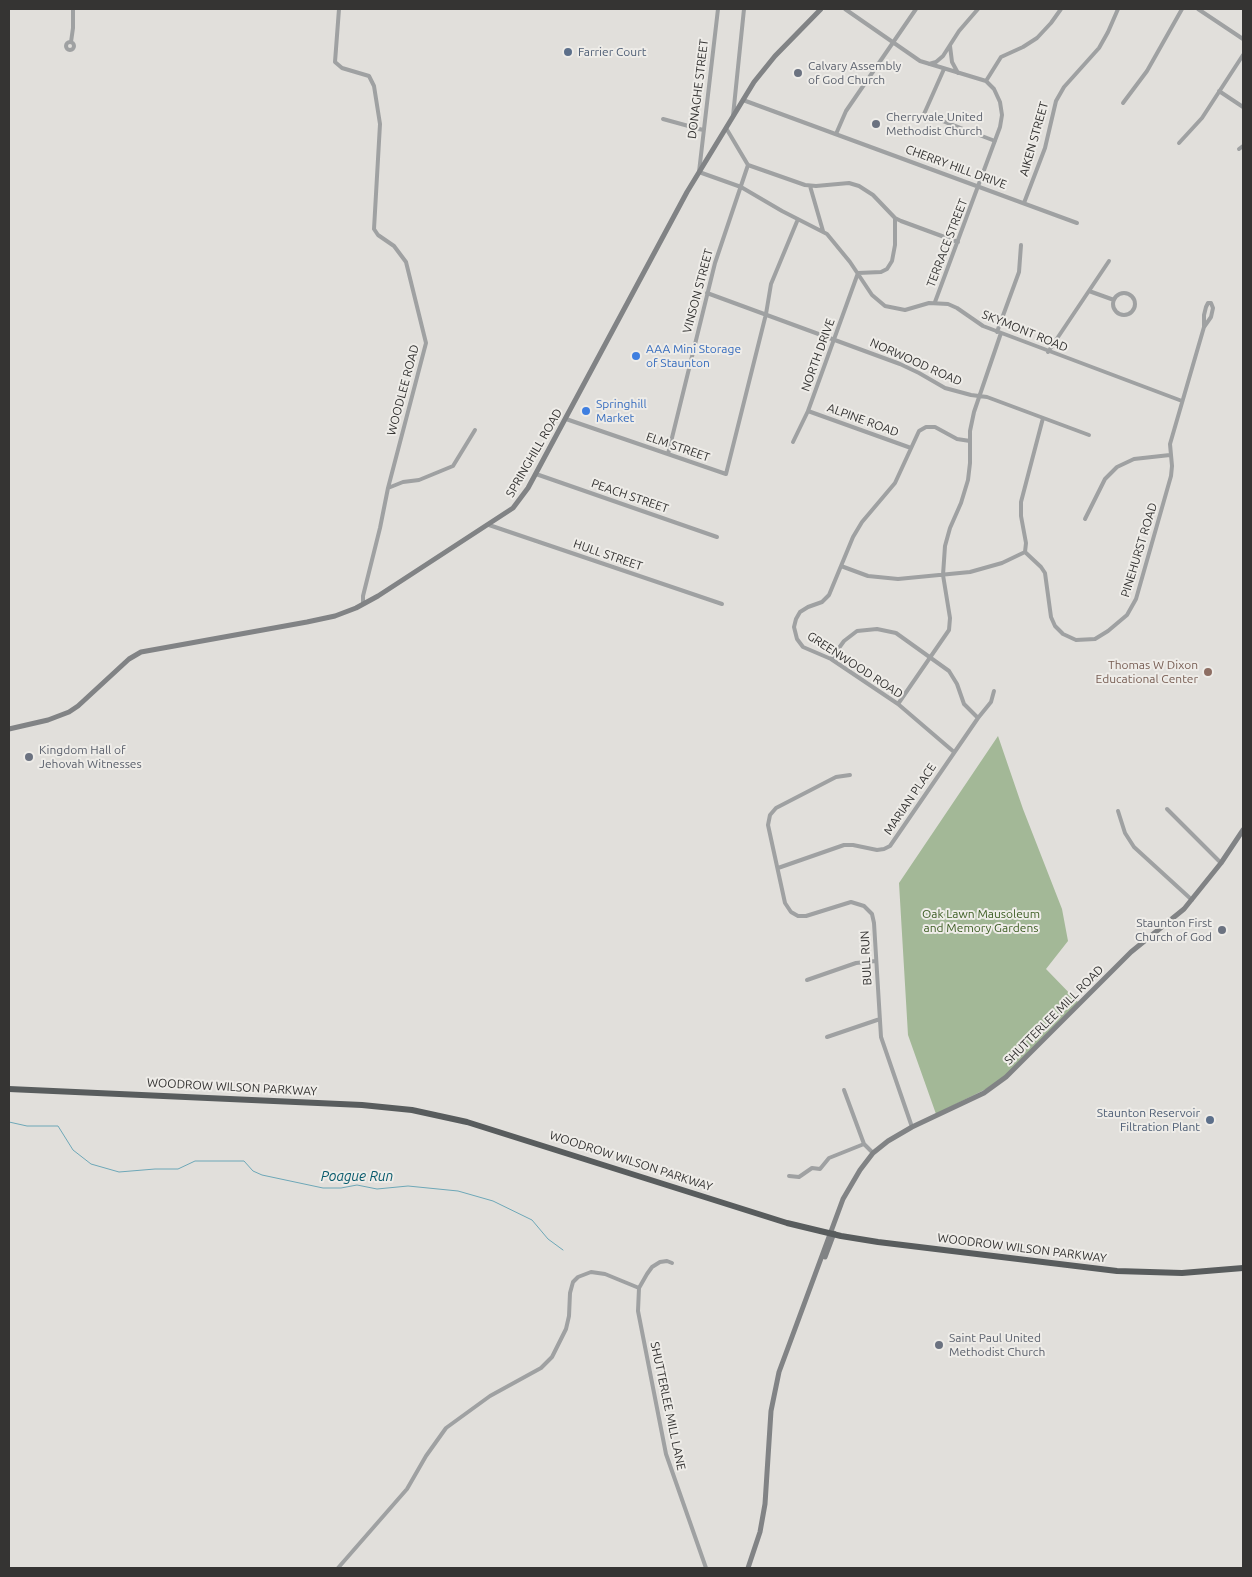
<!DOCTYPE html>
<style>
body{margin:0}
#map{position:relative;width:1252px;height:1577px;overflow:hidden;background:#e1dfdb;font-family:Ubuntu,sans-serif}
canvas{display:block}
.frame{position:absolute;inset:0;border:10px solid #353433;pointer-events:none}
</style>
<div id="map">
<canvas width="1252" height="1577"></canvas>
<div class="frame"></div>
</div>
<script>
const ctx = document.querySelector('canvas').getContext('2d');
ctx.lineJoin = 'round';
function fill(path, color) {
  ctx.fillStyle = color;
  ctx.fill(path, 'evenodd');
}
function poly(rows) {
  const path = new Path2D();
  for (const r of rows) {
    if (r.length === 3) {
      path.moveTo(r[0] + r[2], r[1]);
      path.arc(r[0], r[1], r[2], 0, 2 * Math.PI);
      continue;
    }
    path.moveTo(r[0], r[1]);
    for (let i = 2; i < r.length; i += 2) path.lineTo(r[i], r[i + 1]);
  }
  return path;
}
function strokePath(path, color, width, dash) {
  ctx.strokeStyle = color;
  ctx.lineWidth = width;
  ctx.lineCap = dash ? 'butt' : 'round';
  ctx.setLineDash(dash || []);
  ctx.stroke(path);
}
function write(font, color, halo, rows, align = 'center') {
  ctx.font = font + ' Ubuntu,sans-serif';
  ctx.lineWidth = 4;
  ctx.setLineDash([]);
  ctx.textBaseline = 'middle';
  ctx.strokeStyle = halo;
  ctx.fillStyle = color;
  for (const [text, x, y, turn = 0] of rows) {
    ctx.save();
    ctx.translate(x, y);
    ctx.rotate((+turn || 0) * Math.PI / 180);
    ctx.textAlign = isNaN(turn) ? turn : align;
    if (halo) ctx.strokeText(text, 0, 0);
    ctx.fillText(text, 0, 0);
    ctx.restore();
  }
}
fill(poly([
 [998,736,1023,809,1062,909,1068,941,1046,969,1078,1002,1004,1077,986,1089,936,1114,908,1035,899,883]
]), '#a3b897');
strokePath(poly([
 [9,1122,27,1126,58,1126,73,1150,91,1164,119,1172,155,1169,178,1169,195,1161,244,1161,253,1171,262,1175,323,1188,341,1188,357,1185,377,1189,408,1186,458,1191,493,1201,532,1220,548,1239,563,1250]
]), '#6da7b7', 1);
strokePath(poly([
 [339,9,335,62,342,68,369,76,374,86,380,124,374,229,378,235,394,246,406,262,426,343,388,488,380,528,363,596,363,604],
 [718,9,699,172,741,187,782,211,827,234,850,262,872,295,885,306,905,310,929,303,948,304,957,308,983,326,1182,401],
 [845,9,920,61,986,81,994,89,1000,102,1002,115,1000,127,935,302],
 [1198,9,1243,39],
 [70,46,4],
 [71,42,73,28,73,9],
 [950,46,952,62,958,73],
 [929,64,936,62,943,56,959,31,978,9],
 [944,69,924,114,995,141],
 [986,81,1001,57,1023,47,1037,38,1051,23,1061,9],
 [1219,91,1243,107],
 [743,100,1077,223],
 [1123,103,1147,71,1182,9],
 [733,116,744,9],
 [663,119,703,130],
 [726,128,748,165,805,185,816,186,849,183,859,186,873,195,895,218,901,221,958,242],
 [836,134,846,111,916,9],
 [1179,143,1202,118,1243,55],
 [1239,149,1243,146],
 [810,186,823,231],
 [1024,203,1045,148,1056,101,1064,87,1099,48,1108,32,1118,9],
 [1089,291,1114,300],
 [1124,304,11],
 [707,293,900,364,919,373,945,388,971,395,987,397,1089,435],
 [997,332,1019,272,1021,245],
 [1048,352,1109,261],
 [808,411,911,448],
 [566,419,726,474,766,314,771,284,798,219],
 [793,442,808,411,858,273,881,272,887,269,892,261,895,245,895,218],
 [668,454,715,263,748,165],
 [536,474,717,537],
 [388,488,403,482,419,480,453,466,475,430],
 [1085,519,1105,479,1117,467,1134,459,1170,455],
 [489,525,722,604],
 [1025,552,1041,567,1045,573,1051,617,1055,626,1063,634,1076,640,1095,639,1108,631,1127,615,1136,599,1171,476,1172,466,1170,444,1204,327,1204,315,1206,307,1208,303,1211,303,1213,308,1211,317,1204,327],
 [1025,552,1026,543,1021,516,1021,502,1043,418],
 [841,566,868,576,898,579,970,572,1002,563,1025,552],
 [831,659,844,641,857,631,877,629,896,633,949,671,957,684,964,704,978,718],
 [898,704,949,630,950,618,943,575,945,546,950,528,961,503,968,480,970,463,970,431,974,412,1001,333],
 [954,752,898,704,831,659,803,647,797,639,794,627,796,619,800,612,808,607,822,602,829,595,853,537,862,522,895,483,919,431,926,427,935,427,957,439,970,441],
 [850,775,836,777,776,808,770,815,768,825,785,903,791,912,798,916,806,916,851,902,864,906,872,914,874,923,881,1037,912,1127],
 [1167,809,1221,863],
 [1118,811,1125,833,1134,847,1192,900],
 [778,868,844,845,853,845,877,850,884,849,890,846,978,718,991,702,994,691],
 [807,980,856,963,876,961],
 [827,1037,880,1019],
 [844,1090,864,1144,873,1153],
 [789,1176,799,1177,812,1168,820,1169,829,1158,864,1144],
 [672,1263,667,1261,660,1262,652,1267,647,1274,639,1288,638,1311,666,1454,706,1568],
 [338,1568,407,1489,426,1456,446,1428,490,1396,541,1368,552,1357,566,1329,569,1316,570,1293,573,1282,578,1277,591,1272,605,1274,639,1288]
]), '#9fa1a2', 4);
strokePath(poly([
 [9,729,48,720,69,712,78,706,129,659,141,652,307,622,335,616,356,608,378,596,513,508,528,488,687,192,754,82,775,56,821,9],
 [825,1257,834,1233],
 [748,1568,760,1532,765,1504,771,1411,779,1372,843,1199,860,1170,873,1153,888,1141,912,1127,984,1093,1006,1077,1131,952,1184,909,1221,863,1243,830]
]), '#818385', 5);
strokePath(poly([
 [9,1089,362,1105,412,1110,467,1122,787,1223,841,1236,878,1242,1117,1271,1182,1273,1243,1268]
]), '#585c5d', 6);
for (const [x, y, r, color] of [
 [568,52,5,"#5c6f8a"],
 [798,73,5,"#6b7280"],
 [876,124,5,"#6b7280"],
 [636,356,5,"#3f7fe0"],
 [586,411,5,"#3f7fe0"],
 [1208,672,5,"#8d6e63"],
 [29,757,5,"#6b7280"],
 [1222,930,5,"#6b7280"],
 [1210,1120,5,"#5c6f8a"],
 [939,1345,5,"#6b7280"]
]) {
  const dot = new Path2D();
  dot.arc(x, y, r, 0, 2 * Math.PI);
  ctx.fillStyle = color;
  ctx.fill(dot);
  strokePath(dot, '#eeece8', 2);
}
write('12px', '#4e5e75', '#eeece8', [
 ["Farrier Court",578,52],
 ["Staunton Reservoir",1200,1113,"right"],
 ["Filtration Plant",1200,1127,"right"]
], 'left');
write('12px', '#5b616d', '#eeece8', [
 ["Calvary Assembly",808,66],
 ["of God Church",808,80],
 ["Cherryvale United",886,117],
 ["Methodist Church",886,131],
 ["Kingdom Hall of",39,750],
 ["Jehovah Witnesses",39,764],
 ["Staunton First",1212,923,"right"],
 ["Church of God",1212,937,"right"],
 ["Saint Paul United",949,1338],
 ["Methodist Church",949,1352]
], 'left');
write('12px', '#353433', '#eeece8', [
 ["DONAGHE STREET",698,89,-83],
 ["AIKEN STREET",1034,139,-74],
 ["CHERRY HILL DRIVE",956,167,20],
 ["TERRACE STREET",947,243,-69],
 ["VINSON STREET",698,291,-75],
 ["SKYMONT ROAD",1025,331,22],
 ["NORTH DRIVE",818,355,-70],
 ["NORWOOD ROAD",916,362,24],
 ["WOODLEE ROAD",403,390,-75],
 ["ALPINE ROAD",863,420,20],
 ["ELM STREET",678,447,19],
 ["SPRINGHILL ROAD",534,453,-60],
 ["PEACH STREET",630,496,19],
 ["PINEHURST ROAD",1139,550,-73],
 ["HULL STREET",608,555,19],
 ["GREENWOOD ROAD",855,665,33],
 ["MARIAN PLACE",910,799,-56],
 ["BULL RUN",866,958,-93],
 ["SHUTTERLEE MILL ROAD",1054,1015,-45],
 ["WOODROW WILSON PARKWAY",232,1087,3],
 ["WOODROW WILSON PARKWAY",631,1161,18],
 ["WOODROW WILSON PARKWAY",1022,1248,7],
 ["SHUTTERLEE MILL LANE",668,1406,78]
]);
write('12px', '#366cbe', '#eeece8', [
 ["AAA Mini Storage",646,349],
 ["of Staunton",646,363],
 ["Springhill",596,404],
 ["Market",596,418]
], 'left');
write('12px', '#785e54', '#eeece8', [
 ["Thomas W Dixon",1198,665],
 ["Educational Center",1198,679]
], 'right');
write('12px', '#3c5d23', '#eeece8', [
 ["Oak Lawn Mausoleum",981,914],
 ["and Memory Gardens",981,928]
]);
write('italic 14px', '#075a6c', '#eeece8', [
 ["Poague Run",357,1176]
]);
</script>
